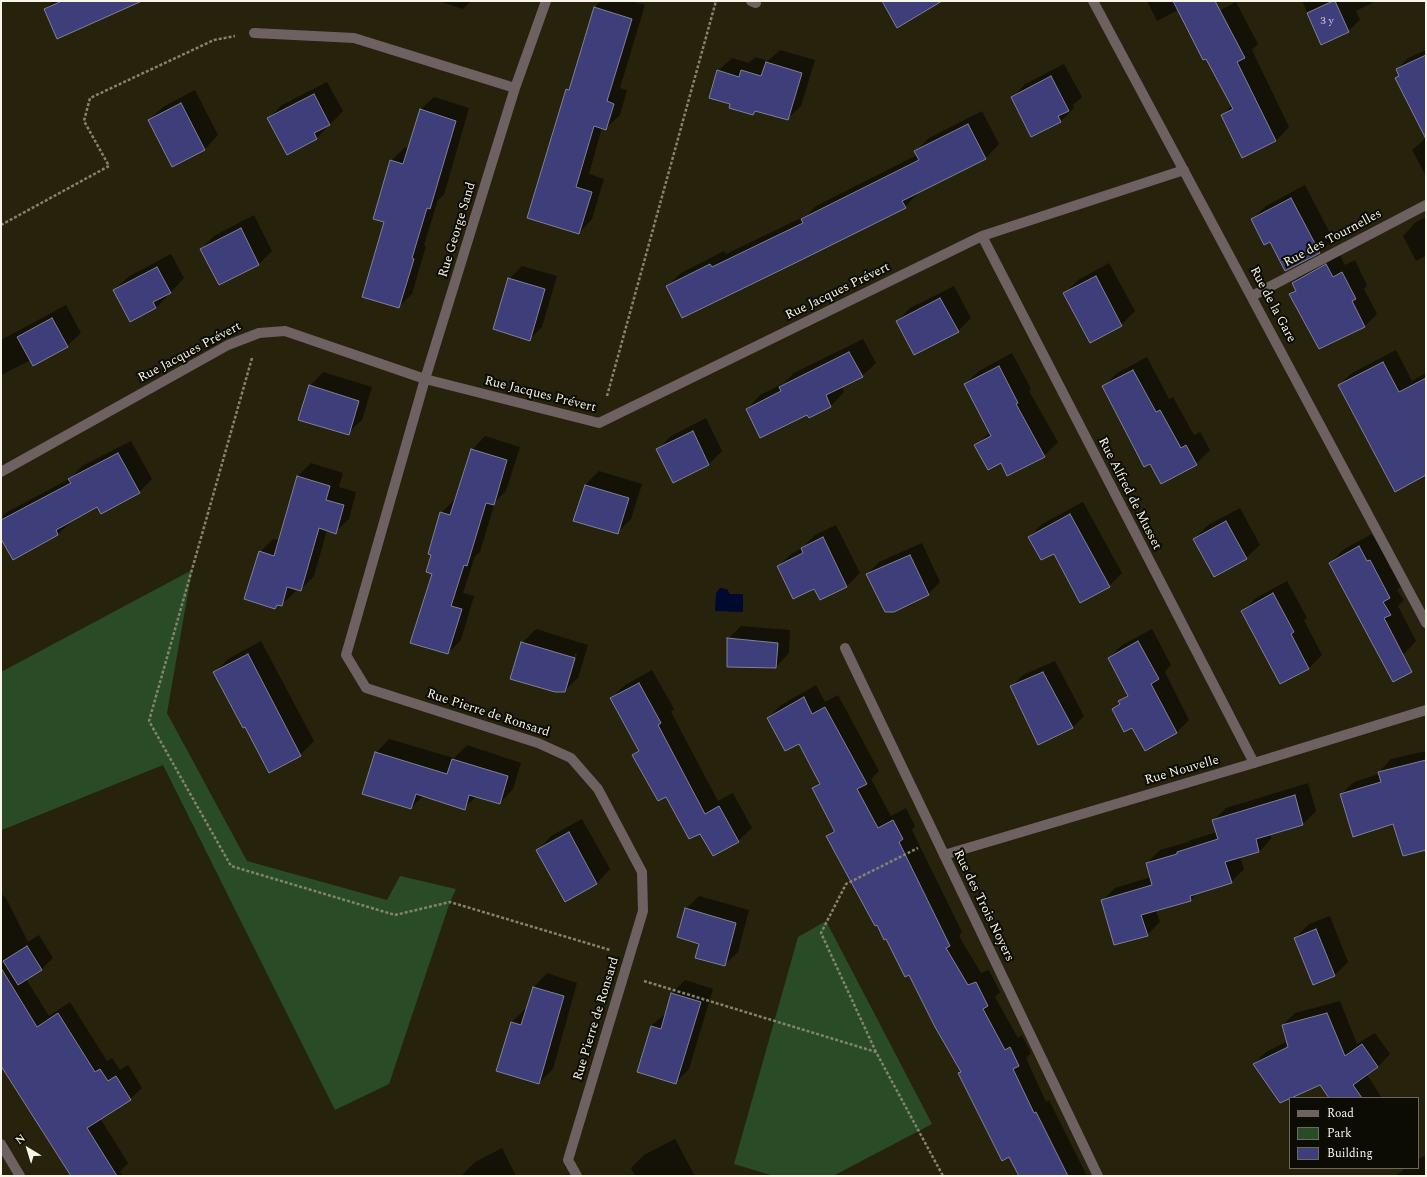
<!DOCTYPE html>
<meta charset="utf-8">
<style>
body{margin:0}
#map{position:relative;width:1427px;height:1177px;overflow:hidden;background:#26220c;font-family:Spectral,serif}
canvas{display:block}
.frame{position:absolute;inset:0;border:2px solid #f7f5e8;pointer-events:none}
.legend{position:absolute;left:1289px;top:1097px;width:130px;height:72px;box-sizing:border-box;background:#0d0c04;border:1px solid #6b695f;margin:0;padding:5px 7px;list-style:none;font-size:12px;color:#f7f5e8}
.legend li{display:flex;align-items:center;gap:8px;height:20px}
.legend b{width:20px;border:1px solid #6b695f}
.north{position:absolute;left:8px;top:1129px;width:40px;height:40px;-webkit-text-stroke:3px #0d0c04;paint-order:stroke;rotate:322deg;font-size:11px;font-weight:700;line-height:16px;text-align:center;color:#f7f5e8}
.north::after{content:'';display:block;margin:auto;width:14px;height:18px;background:#f7f5e8;clip-path:polygon(50% 0,100% 100%,50% 72%,0 100%)}
</style>
<div id="map">
<canvas width="1427" height="1177"></canvas>
<div class="frame"></div>
<ul class="legend">
<li><b style="height:5px;background:#6d6162"></b>Road</li>
<li><b style="height:11px;background:#294c26"></b>Park</li>
<li><b style="height:11px;background:#3e3e7a"></b>Building</li>
</ul>
<div class="north">N</div>
</div>
<script>
const ctx = document.querySelector('canvas').getContext('2d');
ctx.lineJoin = 'round';
function fill(path, color) {
  ctx.fillStyle = color;
  ctx.fill(path, 'evenodd');
}
function poly(rows) {
  const path = new Path2D();
  for (const r of rows) {
    path.moveTo(r[0], r[1]);
    for (let i = 2; i < r.length; i += 2) path.lineTo(r[i], r[i + 1]);
  }
  return path;
}
function strokePath(path, color, width, dash) {
  ctx.strokeStyle = color;
  ctx.lineWidth = width;
  ctx.lineCap = dash ? 'butt' : 'round';
  ctx.setLineDash(dash || []);
  ctx.stroke(path);
}
function write(font, color, halo, rows, align = 'center') {
  ctx.font = font + ' Spectral,serif';
  ctx.lineWidth = 4;
  ctx.setLineDash([]);
  ctx.textBaseline = 'middle';
  ctx.strokeStyle = halo;
  ctx.fillStyle = color;
  for (const [text, x, y, turn = 0] of rows) {
    ctx.save();
    ctx.translate(x, y);
    ctx.rotate((+turn || 0) * Math.PI / 180);
    ctx.textAlign = isNaN(turn) ? turn : align;
    if (halo) ctx.strokeText(text, 0, 0);
    ctx.fillText(text, 0, 0);
    ctx.restore();
  }
}
fill(poly([
 [192,570,167,713,247,861,387,900,400,876,456,889,450,902,389,1084,335,1110,163,765,2,830,1,830,1,672],
 [826,921,932,1124,833,1176,774,1176,734,1164,798,937]
]), '#294c26');
fill(poly([
 [720,588,727,589,730,594,743,594,743,612,715,611,716,593]
]), '#00092e');
fill(poly([
 [53,1,134,1,45,9],
 [438,1,471,1,463,9],
 [601,1,631,1,645,5,620,88,627,90,620,115,606,128,602,127,589,174,604,179,592,219,579,233,567,90,571,86,595,7],
 [1147,1,1188,1,1180,9,1157,21],
 [1302,1,1376,1,1356,11,1360,20,1348,31,1322,44],
 [1236,2,1258,44,1252,50,1289,127,1276,141,1222,116,1232,105,1204,19],
 [780,50,815,60,801,106,787,119,757,110,753,114,718,71,732,58,749,63,755,57,768,61],
 [1426,50,1426,136,1396,78,1400,74,1397,69,1408,58],
 [1064,64,1082,97,1073,105,1074,108,1061,121,1032,135,1012,98,1025,84],
 [327,82,343,111,317,138,287,153,268,119,282,105],
 [195,90,218,135,205,149,173,165,149,120,163,107],
 [434,97,469,108,444,195,438,200,424,245,426,246,412,294,398,307,386,221,391,161,405,147,409,148,420,110],
 [982,111,999,144,986,158,918,192,918,193,905,207,667,286,681,273,724,251,726,254,807,215,816,206,917,155,916,151,929,138],
 [1426,138,1426,176,1412,150],
 [1305,185,1333,239,1320,252,1286,270,1270,241,1252,219,1266,206],
 [254,215,272,251,259,264,220,284,201,249,214,236],
 [1426,217,1426,256,1416,261,1403,236,1416,222],
 [1339,253,1345,265,1355,260,1367,285,1364,289,1377,314,1365,326,1320,348,1291,294,1296,289,1293,283,1305,271],
 [171,254,184,278,156,308,130,321,114,290,128,277],
 [1109,263,1135,311,1121,325,1065,293,1078,280],
 [522,266,557,276,542,327,529,340,509,279],
 [954,286,971,318,958,331,897,321,910,308],
 [66,305,81,333,67,346,31,360,1,375,1,340],
 [863,339,876,363,862,376,841,386,844,392,831,406,809,416,808,413,747,409,760,395,784,383,794,373],
 [1396,350,1412,381,1426,373,1426,474,1339,385,1352,373],
 [1012,353,1031,389,1029,391,1058,442,1044,456,1001,462,976,446,990,432,965,384,979,371],
 [1147,357,1169,399,1173,397,1194,435,1200,432,1210,450,1196,464,1161,482,1151,462,1103,387,1117,373],
 [323,372,372,387,362,420,348,433,310,386],
 [706,418,722,451,709,464,673,482,658,449,671,436],
 [485,436,520,447,506,491,495,502,480,552,475,556,463,593,474,596,461,640,448,653,433,573,441,513,454,500,456,500,472,450],
 [131,441,152,479,139,492,98,505,71,522,58,534,13,559,1,536,1,518,7,512,71,478,82,466],
 [311,463,343,473,339,487,356,492,349,519,335,532,327,530,314,576,300,590,296,588,295,592,281,605,279,604,275,608,260,552,273,539,279,540,298,476],
 [599,471,642,484,631,519,617,533,575,521,585,485],
 [1083,502,1122,573,1109,586,1029,537,1042,524],
 [1240,508,1260,545,1246,558,1194,539,1208,525],
 [836,525,860,573,847,586,820,598,815,587,778,566,791,554,802,548,815,535],
 [1372,534,1403,584,1397,590,1404,600,1398,606,1416,641,1403,655,1330,563,1344,549],
 [922,543,940,582,928,594,867,574,879,562],
 [1287,581,1307,618,1304,620,1322,655,1309,668,1243,611,1256,598],
 [741,626,790,630,789,653,776,667,728,639],
 [536,629,588,645,578,678,564,691,522,643],
 [575,653,577,654,570,679,568,679],
 [1152,629,1171,665,1165,672,1189,720,1176,733,1133,726,1113,709,1128,693,1109,658,1122,645],
 [261,641,314,741,300,755,214,673,228,659],
 [1055,661,1084,716,1073,727,1012,686,1023,675],
 [652,670,674,709,671,712,718,801,733,793,752,828,738,841,701,832,667,795,634,755,639,749,611,698,625,685],
 [816,685,825,702,838,695,879,771,871,779,891,816,906,808,915,826,912,830,962,932,959,936,981,973,989,970,1000,992,995,997,1018,1038,1022,1035,1031,1053,1026,1058,1046,1102,1049,1100,1087,1176,1020,1176,1010,1156,959,1074,961,1071,909,974,886,938,827,836,835,829,814,788,819,782,800,743,768,718,781,705],
 [389,739,454,758,467,745,521,763,513,789,500,803,477,796,464,808,423,796,411,808,376,753],
 [1426,751,1426,849,1394,823,1341,794,1354,782,1379,774,1379,772,1391,759],
 [1308,783,1316,811,1303,824,1270,834,1271,839,1259,852,1240,857,1244,869,1231,882,1198,892,1191,900,1156,910,1160,922,1147,935,1103,900,1115,888,1151,877,1147,863,1160,850,1188,842,1191,840,1217,832,1214,820,1226,808],
 [582,819,610,869,597,883,565,901,538,850,551,836],
 [1,892,4,897,5,896,28,942,39,935,53,958,42,969,26,979,49,1016,70,1002,107,1061,112,1058,120,1070,128,1065,142,1088,130,1099,100,1118,128,1163,120,1172,123,1176,72,1176,1,1061],
 [699,896,749,910,738,952,724,965,700,943,686,909],
 [1330,916,1348,962,1334,976,1295,938,1309,924],
 [547,973,577,983,553,1069,539,1083,511,1023,525,1009,527,1010,534,987],
 [685,980,713,989,689,1069,676,1082,651,1026,666,1013,672,994],
 [1340,1001,1357,1044,1375,1033,1390,1054,1378,1067,1367,1075,1382,1098,1330,1098,1320,1083,1254,1064,1266,1052,1288,1041,1283,1025,1295,1013],
 [675,1139,695,1176,635,1176,631,1168,644,1155],
 [502,1148,516,1176,461,1176,475,1162],
 [1424,1156,1426,1159,1426,1176,1396,1176,1405,1168,1418,1168,1418,1159]
]), '#0007');
const building = poly([
 [62,1,142,1,57,39,44,9,62,1],
 [882,1,942,1,897,28,882,1],
 [1173,1,1215,1,1245,58,1237,62,1276,141,1242,158,1221,115,1233,109,1206,59,1203,60,1173,1],
 [1333,1,1335,1,1349,32,1321,45,1307,13,1333,1],
 [594,7,632,19,607,101,614,104,606,130,594,126,576,187,592,192,579,234,527,218,566,89,569,90,594,7],
 [1426,55,1426,139,1395,78,1399,76,1396,69,1426,55],
 [766,62,802,73,788,120,755,111,753,115,729,108,730,104,709,98,717,70,739,77,741,70,761,76,766,62],
 [1051,76,1069,111,1058,116,1061,122,1031,137,1011,97,1051,76],
 [314,94,330,125,314,133,317,139,287,155,267,118,314,94],
 [181,103,205,150,172,167,148,120,181,103],
 [420,109,456,121,430,209,427,208,412,258,414,259,399,308,362,297,384,222,373,219,390,160,403,164,420,109],
 [968,124,986,159,902,201,906,208,791,265,682,318,666,286,710,264,712,267,803,223,801,219,919,160,914,151,968,124],
 [1291,198,1320,253,1285,271,1270,242,1264,245,1251,219,1291,198],
 [241,228,259,265,219,285,200,249,241,228],
 [1326,264,1333,277,1342,272,1356,299,1352,301,1365,327,1319,349,1289,294,1296,291,1292,283,1326,264],
 [157,267,171,293,153,302,156,308,130,322,113,290,157,267],
 [1096,276,1122,326,1090,343,1063,293,1096,276],
 [508,278,545,289,530,341,493,329,508,278],
 [940,298,959,332,914,355,896,321,940,298],
 [52,318,68,347,33,366,17,337,52,318],
 [849,352,863,377,826,395,831,407,809,418,807,415,760,438,746,409,781,391,779,387,849,352],
 [1383,362,1399,392,1426,378,1426,475,1395,492,1338,385,1383,362],
 [999,366,1018,403,1016,404,1045,457,1007,476,1001,463,988,470,974,445,991,436,964,384,999,366],
 [1133,370,1156,412,1160,410,1181,448,1186,445,1197,465,1161,484,1150,464,1144,467,1102,386,1133,370],
 [309,385,359,401,349,435,298,420,309,385],
 [693,431,709,465,673,483,656,449,693,431],
 [471,449,507,460,494,505,486,503,467,566,464,565,451,606,462,609,448,654,410,643,432,574,426,572,431,555,428,554,440,512,450,515,471,449],
 [118,453,140,493,101,514,97,507,56,530,58,535,13,560,1,539,1,520,71,483,68,479,118,453],
 [297,476,330,486,326,500,344,505,336,534,319,528,301,591,287,587,282,606,277,605,275,609,244,599,259,551,274,556,297,476],
 [585,485,629,498,618,534,573,521,585,485],
 [1070,514,1110,587,1080,603,1054,554,1041,560,1028,537,1070,514],
 [1226,521,1247,559,1214,577,1193,539,1226,521],
 [823,537,847,587,820,600,814,589,793,599,777,566,803,553,801,548,823,537],
 [1359,546,1367,561,1370,560,1390,598,1383,602,1391,615,1384,618,1412,672,1393,682,1329,563,1359,546],
 [910,555,929,595,894,612,885,612,866,574,910,555],
 [1273,593,1294,632,1291,634,1309,669,1280,684,1241,611,1273,593],
 [727,638,778,643,776,668,727,667,727,638],
 [1138,641,1159,679,1151,684,1177,733,1145,751,1132,728,1124,732,1112,709,1120,704,1118,701,1128,696,1108,658,1138,641],
 [521,642,575,658,565,692,555,692,510,679,521,642],
 [248,654,301,756,269,773,245,727,243,728,213,672,248,654],
 [1043,672,1073,728,1038,745,1010,686,1043,672],
 [639,683,661,723,658,725,705,814,719,806,739,842,713,856,700,834,689,839,666,797,658,801,632,755,639,751,610,698,639,683],
 [804,697,812,714,825,707,867,784,857,789,878,828,893,820,903,839,899,842,950,946,946,948,968,985,976,982,988,1006,983,1009,1005,1050,1010,1047,1019,1066,1013,1069,1034,1113,1036,1112,1068,1176,1019,1176,1009,1157,1002,1161,958,1073,961,1072,935,1027,909,975,905,977,886,939,884,940,877,925,875,926,826,836,834,832,834,830,812,788,820,784,799,744,785,751,767,718,804,697],
 [375,752,447,774,452,759,508,776,500,804,469,795,465,810,416,794,411,809,362,794,375,752],
 [1426,760,1426,850,1403,856,1393,824,1353,837,1340,794,1381,782,1378,772,1426,760],
 [1295,795,1303,825,1256,839,1259,852,1225,862,1232,883,1190,896,1191,901,1141,915,1148,936,1114,945,1101,900,1152,885,1146,863,1177,854,1177,852,1218,839,1212,820,1295,795],
 [569,832,597,884,565,902,536,850,569,832],
 [685,908,736,923,725,966,695,958,699,944,677,937,685,908],
 [1316,929,1335,976,1313,985,1294,938,1316,929],
 [27,946,42,970,18,985,3,961,27,946],
 [1,968,37,1027,58,1013,95,1072,100,1069,108,1081,116,1076,131,1100,87,1128,117,1176,71,1176,1,1066,1,968],
 [533,987,564,996,539,1084,496,1071,511,1022,521,1025,533,987],
 [671,993,701,1002,676,1084,637,1072,651,1026,661,1029,671,993],
 [1327,1013,1345,1056,1362,1044,1378,1067,1353,1085,1362,1098,1329,1098,1320,1085,1280,1103,1253,1064,1288,1047,1282,1025,1327,1013]
]);
fill(building, '#3e3e7a');
strokePath(building, '#7f8199', 1);
strokePath(poly([
 [1,225,109,166,84,121,90,98,214,40,235,36],
 [252,358,149,721,231,866,395,915,450,902,610,950],
 [607,396,716,1],
 [644,981,876,1052,943,1176],
 [876,1052,821,933,846,884,918,848]
]), '#858270', 2.5, [3, 2]);
strokePath(poly([
 [546,1,515,88,425,379,346,655,366,688,538,743,571,758,598,789,642,872,643,911,568,1160,577,1176],
 [751,1,756,3],
 [1093,1,1426,623],
 [254,33,354,38,515,88],
 [982,236,1254,763],
 [1252,296,1426,205],
 [1,472,228,345,259,333,285,331,425,379,599,423,982,236,1184,170],
 [845,648,1098,1176],
 [944,855,1254,763,1426,710],
 [1,1144,20,1176]
]), '#6d6162', 10);
write('11px', '#c9c7cc', null, [
 ["3 y",1327,22]
]);
write('13px', '#f7f5e8', '#0d0c04', [
 ["Rue George Sand",458,230,-73],
 ["Rue des Tournelles",1333,239,-28],
 ["Rue Jacques Prévert",838,292,-26],
 ["Rue de la Gare",1272,305,62],
 ["Rue Jacques Prévert",190,353,-28],
 ["Rue Jacques Prévert",540,395,14],
 ["Rue Alfred de Musset",1129,494,63],
 ["Rue Pierre de Ronsard",488,714,18],
 ["Rue Nouvelle",1182,771,-16],
 ["Rue des Trois Noyers",983,906,64],
 ["Rue Pierre de Ronsard",597,1019,-73]
]);
</script>
